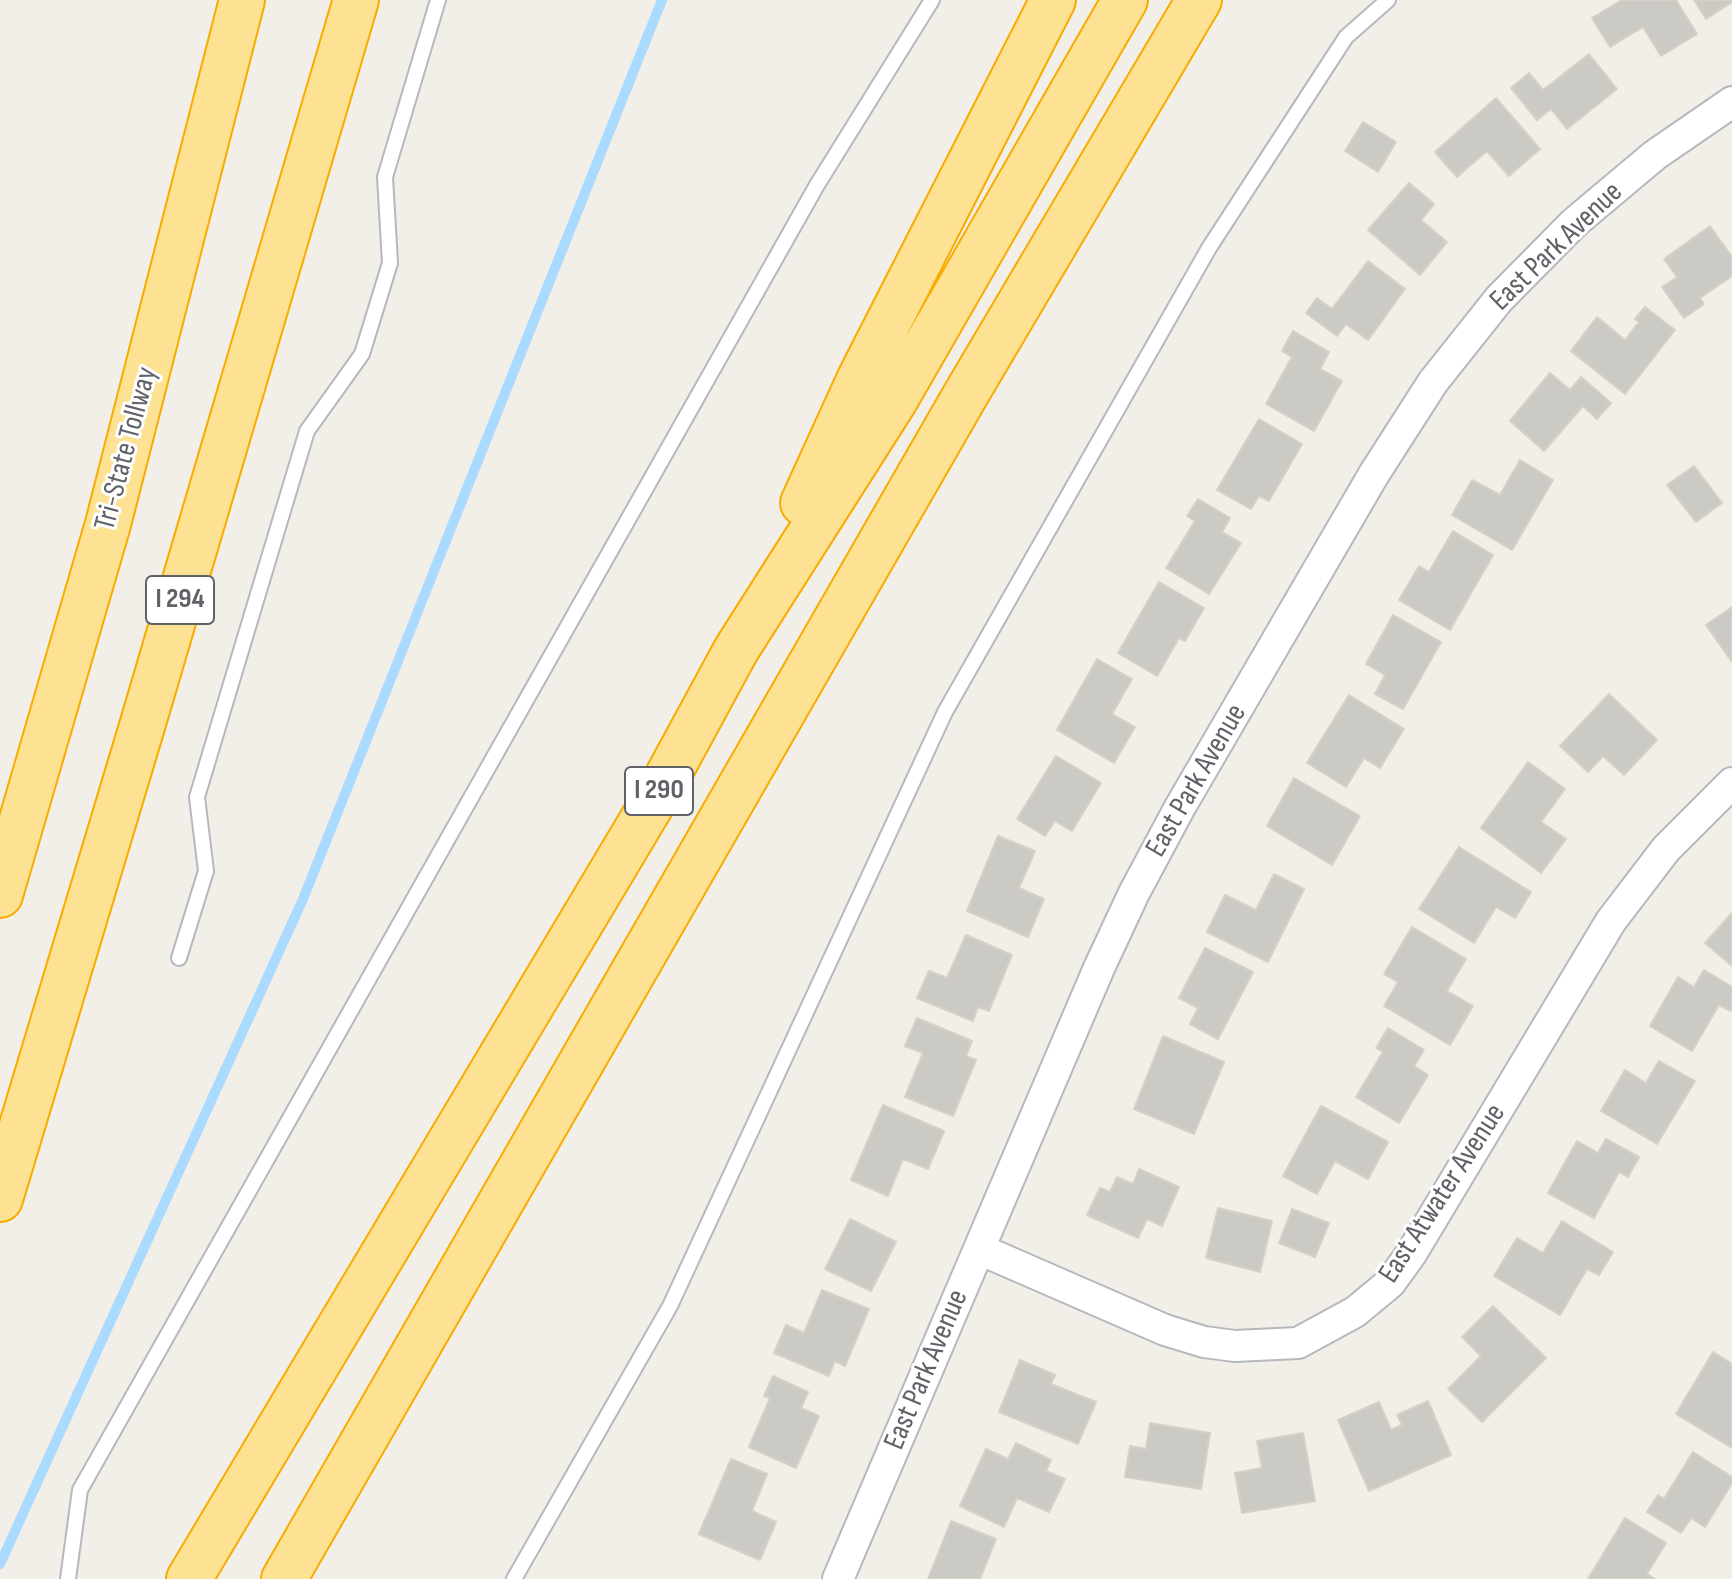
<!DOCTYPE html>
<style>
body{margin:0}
canvas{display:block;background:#f1efe8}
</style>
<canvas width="1732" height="1579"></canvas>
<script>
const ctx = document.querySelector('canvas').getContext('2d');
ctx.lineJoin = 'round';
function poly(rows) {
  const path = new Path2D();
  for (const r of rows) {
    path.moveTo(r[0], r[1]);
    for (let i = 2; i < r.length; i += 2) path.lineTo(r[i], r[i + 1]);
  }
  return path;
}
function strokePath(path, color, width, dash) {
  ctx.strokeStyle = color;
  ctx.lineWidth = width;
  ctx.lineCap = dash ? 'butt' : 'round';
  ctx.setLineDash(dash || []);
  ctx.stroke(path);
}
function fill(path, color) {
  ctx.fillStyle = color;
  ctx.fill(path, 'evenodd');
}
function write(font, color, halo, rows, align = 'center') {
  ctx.font = font + ' "Sofia Sans Condensed",sans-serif';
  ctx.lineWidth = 6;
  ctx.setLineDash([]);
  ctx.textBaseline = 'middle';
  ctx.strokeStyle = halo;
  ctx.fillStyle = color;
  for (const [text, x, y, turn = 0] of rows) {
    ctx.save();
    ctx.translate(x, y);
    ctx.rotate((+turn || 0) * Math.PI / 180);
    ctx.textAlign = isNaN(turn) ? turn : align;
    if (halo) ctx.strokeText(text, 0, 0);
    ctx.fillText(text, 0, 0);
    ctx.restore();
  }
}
strokePath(poly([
 [0,1564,303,899,662,0]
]), '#aadaff', 10);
const building = poly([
 [1622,0,1676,0,1697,34,1661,56,1643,27,1610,47,1592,18,1622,0],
 [1694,0,1732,0,1732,2,1706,19,1694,0],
 [1589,54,1617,89,1567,129,1551,109,1537,120,1511,88,1529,73,1543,90,1589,54],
 [1496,98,1540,149,1509,176,1487,151,1457,177,1435,152,1496,98],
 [1363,122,1396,142,1378,172,1345,151,1363,122],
 [1409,183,1434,204,1421,220,1447,242,1420,275,1368,230,1409,183],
 [1710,226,1732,257,1732,276,1700,298,1704,304,1684,318,1662,287,1677,277,1664,259,1710,226],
 [1368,261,1405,289,1368,340,1346,324,1337,336,1306,313,1317,298,1332,309,1368,261],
 [1645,307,1675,330,1625,394,1571,351,1597,317,1625,340,1639,322,1635,319,1645,307],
 [1293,331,1329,352,1320,369,1342,381,1314,431,1266,404,1292,357,1282,351,1293,331],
 [1550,373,1570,390,1581,377,1611,403,1597,419,1583,406,1544,451,1510,421,1550,373],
 [1259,419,1302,444,1269,501,1259,496,1251,509,1217,490,1259,419],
 [1520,460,1553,480,1512,550,1452,515,1472,480,1500,495,1520,460],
 [1694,466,1722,503,1696,522,1667,485,1694,466],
 [1198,499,1230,518,1222,532,1241,543,1209,594,1166,568,1195,521,1187,516,1198,499],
 [1453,531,1493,555,1450,630,1399,600,1419,566,1429,572,1453,531],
 [1159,582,1204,608,1185,641,1179,638,1157,676,1118,653,1159,582],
 [1732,607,1732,662,1706,625,1732,607],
 [1393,615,1441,642,1403,709,1375,694,1385,675,1366,664,1393,615],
 [1097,659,1132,679,1112,714,1135,727,1114,763,1057,730,1097,659],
 [1609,694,1657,740,1624,775,1603,756,1588,772,1560,746,1609,694],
 [1349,695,1404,729,1380,768,1364,758,1346,787,1307,763,1349,695],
 [1056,756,1101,783,1072,831,1055,821,1045,836,1017,819,1056,756],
 [1528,762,1565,789,1541,822,1566,839,1541,873,1481,828,1528,762],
 [1294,778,1360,816,1332,865,1267,826,1294,778],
 [998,836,1035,851,1019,888,1044,899,1028,937,967,911,998,836],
 [1459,847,1531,892,1515,918,1496,907,1474,943,1419,909,1459,847],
 [1274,874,1304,889,1268,962,1207,932,1225,895,1256,910,1274,874],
 [1732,913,1732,966,1705,943,1732,913],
 [1412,927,1466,959,1447,991,1473,1006,1450,1045,1384,1006,1398,982,1384,974,1412,927],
 [966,935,1012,955,989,1011,978,1007,973,1021,917,998,929,971,947,978,966,935],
 [1205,948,1253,972,1218,1039,1190,1024,1198,1008,1179,998,1205,948],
 [1704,970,1732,987,1732,1009,1731,1011,1719,1005,1692,1051,1650,1026,1678,977,1694,987,1704,970],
 [917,1018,972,1041,966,1056,976,1060,953,1116,905,1097,923,1053,905,1046,917,1018],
 [1388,1028,1424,1050,1414,1066,1428,1075,1399,1123,1356,1097,1383,1052,1376,1048,1388,1028],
 [1163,1036,1224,1062,1194,1134,1134,1109,1163,1036],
 [1659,1061,1695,1081,1657,1144,1601,1111,1625,1070,1646,1083,1659,1061],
 [883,1105,944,1131,928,1169,903,1159,888,1196,851,1180,883,1105],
 [1321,1106,1388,1142,1368,1179,1335,1161,1317,1194,1283,1176,1321,1106],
 [1606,1139,1639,1157,1628,1177,1619,1172,1594,1218,1548,1193,1577,1141,1598,1153,1606,1139],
 [1139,1169,1179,1187,1162,1226,1147,1219,1138,1238,1087,1215,1100,1188,1110,1192,1117,1177,1133,1184,1139,1169],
 [1218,1208,1272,1221,1260,1272,1206,1258,1218,1208],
 [1292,1209,1329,1223,1315,1257,1279,1243,1292,1209],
 [850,1219,896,1242,871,1291,825,1269,850,1219],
 [1562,1221,1613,1252,1599,1275,1587,1269,1560,1315,1494,1276,1517,1238,1543,1253,1562,1221],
 [822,1290,869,1309,845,1366,835,1361,829,1376,774,1353,786,1325,804,1333,822,1290],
 [1493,1306,1546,1358,1482,1422,1448,1389,1481,1356,1462,1337,1493,1306],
 [1713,1352,1732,1364,1732,1448,1676,1414,1713,1352],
 [1020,1360,1055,1375,1051,1384,1096,1402,1078,1444,999,1412,1020,1360],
 [773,1376,808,1392,801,1408,819,1416,796,1468,749,1447,770,1398,764,1396,773,1376],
 [1428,1401,1451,1455,1369,1491,1338,1420,1379,1402,1391,1430,1402,1425,1397,1415,1428,1401],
 [1150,1423,1210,1433,1201,1489,1125,1477,1130,1446,1146,1449,1150,1423],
 [1303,1433,1315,1501,1242,1513,1235,1473,1262,1468,1257,1441,1303,1433],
 [1016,1443,1051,1460,1046,1471,1065,1479,1049,1512,1017,1498,1004,1527,960,1506,986,1449,1008,1459,1016,1443],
 [1693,1452,1732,1477,1732,1483,1705,1527,1691,1518,1681,1533,1647,1512,1658,1495,1664,1499,1693,1452],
 [731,1459,767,1474,752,1511,776,1522,760,1560,699,1534,731,1459],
 [1625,1518,1666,1543,1647,1574,1655,1579,1588,1579,1625,1518],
 [951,1521,996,1539,980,1579,928,1579,951,1521]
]);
fill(building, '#cccac5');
strokePath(building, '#d6d1c6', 2);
const service = poly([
 [179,958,206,871,197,797,307,431,362,354,390,263,385,177,438,0],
 [68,1579,80,1490,817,185,932,0],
 [514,1579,670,1306,945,712,1209,248,1346,37,1388,0]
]);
const minor = poly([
 [979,1249,1165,1330,1204,1342,1235,1346,1298,1343,1355,1312,1390,1283,1411,1254,1611,921,1666,849,1732,783],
 [838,1579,1099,968,1134,893,1180,807,1374,474,1433,382,1499,299,1574,223,1655,155,1732,102]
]);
const motorway = poly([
 [803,503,860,378,1053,0],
 [0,895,108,524,242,0],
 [0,1199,143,723,356,0],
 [189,1579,659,792,736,650,895,400,1125,0],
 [284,1579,966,394,1199,0]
]);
strokePath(service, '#b5b8bc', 18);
strokePath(minor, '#b5b8bc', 34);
strokePath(motorway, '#f9ab00', 48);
strokePath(service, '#fff', 14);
strokePath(minor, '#fff', 30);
strokePath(motorway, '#fde293', 44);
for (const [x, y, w] of [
 [180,600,68],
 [659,791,68]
]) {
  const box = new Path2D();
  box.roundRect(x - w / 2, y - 24, w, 48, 6);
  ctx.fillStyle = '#fff';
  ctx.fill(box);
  strokePath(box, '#5f6368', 2);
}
write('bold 28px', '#5f6368', null, [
 ["I 294",180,600],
 ["I 290",659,791]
]);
write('30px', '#5f6368', '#fff', [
 ["East Park Avenue",1557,247,-44],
 ["Tri-State Tollway",127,449,-75],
 ["East Park Avenue",1197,781,-60],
 ["East Atwater Avenue",1443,1194,-57],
 ["East Park Avenue",927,1370,-67]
]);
</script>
